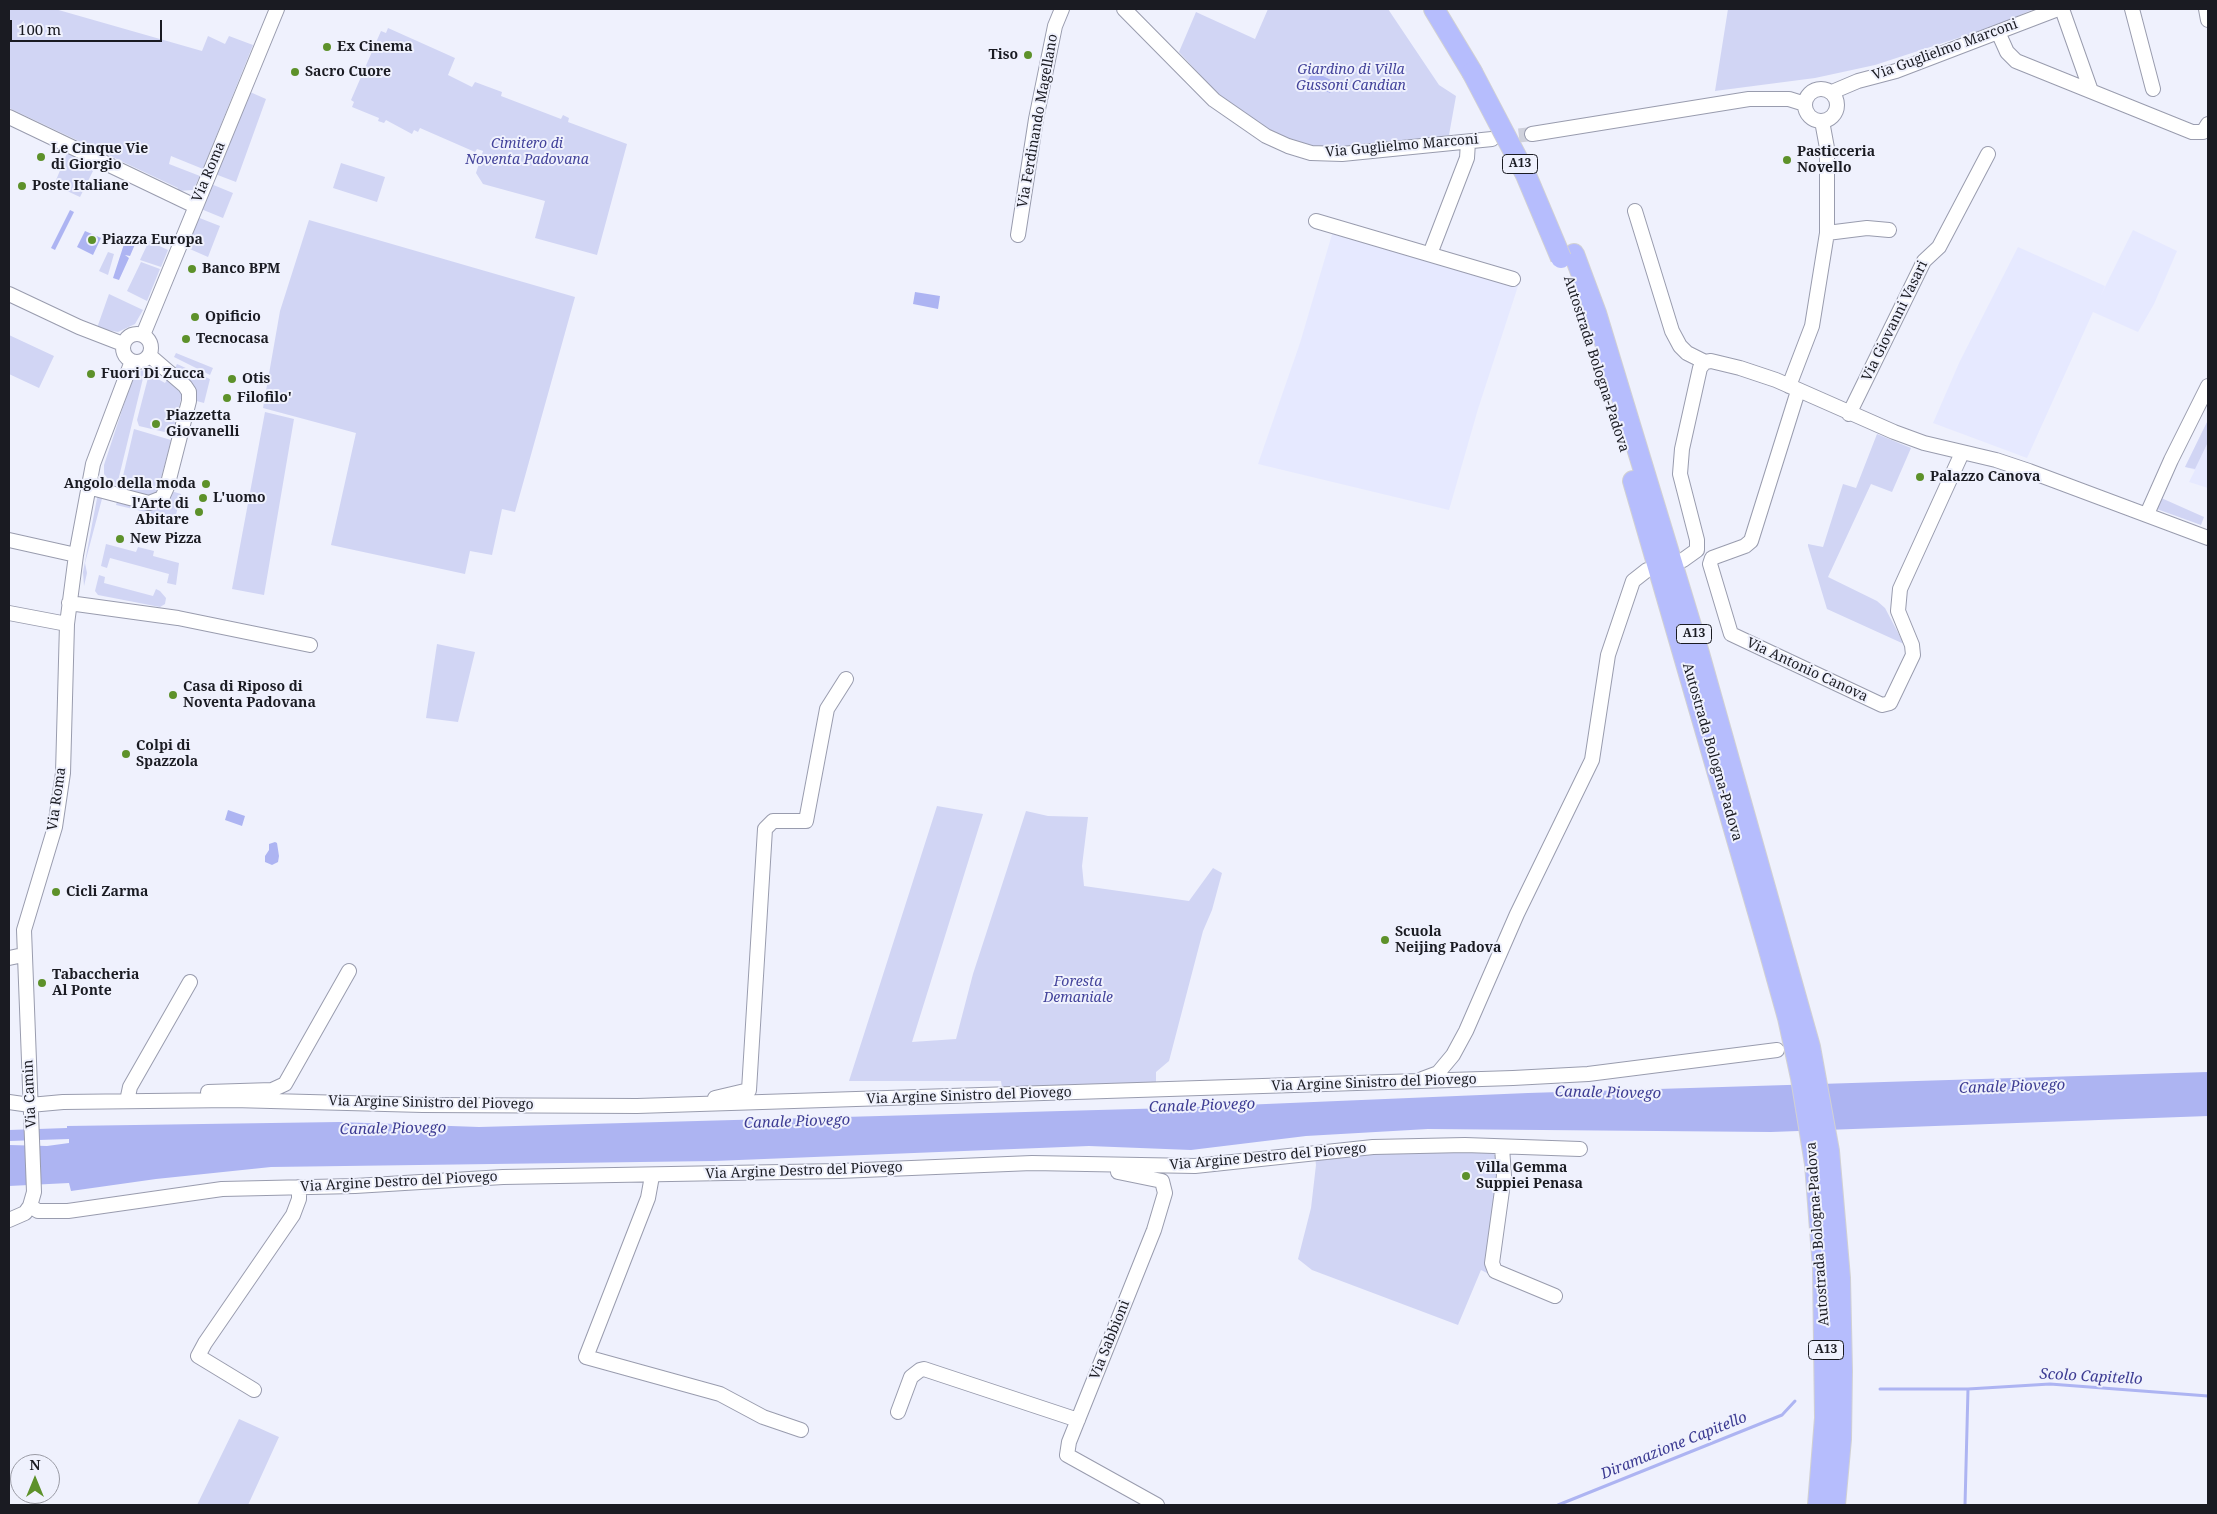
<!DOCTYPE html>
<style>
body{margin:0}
#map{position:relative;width:2217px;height:1514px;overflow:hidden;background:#eff1fd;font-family:"Noto Serif",serif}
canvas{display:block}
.frame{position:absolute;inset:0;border:10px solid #1a1b22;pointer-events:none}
.north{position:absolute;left:10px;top:1454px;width:50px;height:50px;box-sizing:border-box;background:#eff1fd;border:1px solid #9a9ba5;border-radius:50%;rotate:0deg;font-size:14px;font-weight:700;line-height:20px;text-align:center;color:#1a1b22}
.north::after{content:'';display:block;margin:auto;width:18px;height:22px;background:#5d912a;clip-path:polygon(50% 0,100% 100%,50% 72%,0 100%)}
.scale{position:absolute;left:10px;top:20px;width:152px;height:22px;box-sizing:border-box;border:2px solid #1a1b22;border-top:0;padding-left:6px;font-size:15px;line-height:18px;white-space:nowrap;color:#1a1b22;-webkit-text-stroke:4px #eff1fd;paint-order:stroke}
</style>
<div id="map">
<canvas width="2217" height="1514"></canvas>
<div class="frame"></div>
<div class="north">N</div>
<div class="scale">100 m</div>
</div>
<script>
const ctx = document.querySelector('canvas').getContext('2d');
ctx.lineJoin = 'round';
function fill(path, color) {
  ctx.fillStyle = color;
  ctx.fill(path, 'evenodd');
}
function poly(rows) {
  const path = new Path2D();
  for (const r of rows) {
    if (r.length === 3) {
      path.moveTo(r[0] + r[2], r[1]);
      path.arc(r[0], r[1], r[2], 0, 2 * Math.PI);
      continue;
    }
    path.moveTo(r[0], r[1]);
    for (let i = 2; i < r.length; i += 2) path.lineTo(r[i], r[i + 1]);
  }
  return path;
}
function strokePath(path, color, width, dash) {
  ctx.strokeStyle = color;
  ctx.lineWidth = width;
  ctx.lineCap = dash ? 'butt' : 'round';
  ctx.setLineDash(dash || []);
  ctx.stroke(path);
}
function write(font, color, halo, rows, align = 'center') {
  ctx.font = font + ' "Noto Serif",serif';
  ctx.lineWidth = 4;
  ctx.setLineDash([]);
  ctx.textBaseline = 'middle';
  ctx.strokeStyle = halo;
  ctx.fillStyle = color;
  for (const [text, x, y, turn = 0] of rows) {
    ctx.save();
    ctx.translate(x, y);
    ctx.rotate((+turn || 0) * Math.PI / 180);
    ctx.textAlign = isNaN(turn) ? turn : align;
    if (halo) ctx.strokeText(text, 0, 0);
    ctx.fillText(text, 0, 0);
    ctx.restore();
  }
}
fill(poly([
 [2133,230,2177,251,2154,304,2138,332,2093,312,2027,458,1933,423,1960,361,2018,247,2105,286,2100,297],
 [1333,231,1519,283,1478,409,1449,510,1258,464,1300,343],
 [2208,420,2208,488,2189,482,2195,470,2185,467]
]), '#e6e9ff');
fill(poly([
 [9,9,55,9,202,51,208,36,225,44,229,36,253,45,203,169,171,156,169,164,200,176,193,190,177,191,178,188,9,108],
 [1268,9,1388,9,1439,85,1456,96,1449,135,1431,139,1370,147,1321,148,1295,143,1268,132,1226,103,1179,52,1196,12,1255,39],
 [1728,9,2034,9,1995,26,1875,65,1815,78,1715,91],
 [388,28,455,58,448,75,472,87,475,82,502,92,501,96,561,119,563,115,569,118,568,122,627,144,597,255,535,238,545,201,483,184,476,173,483,151,477,149,475,152,420,128,418,132,414,130,412,134,386,120,384,123,378,121,379,118,352,107,354,102,351,100,381,31,386,33],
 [250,92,266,99,236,182,215,174],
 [68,151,96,165,80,197,54,185],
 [341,163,385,177,377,202,333,188],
 [211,184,233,193,223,218,201,209],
 [197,217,220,226,208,257,183,246],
 [309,220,575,297,515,512,502,509,492,555,470,551,465,574,331,545,356,433,263,408,280,311],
 [149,241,168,250,161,267,140,260],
 [108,252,114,254,108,275,99,271],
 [141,262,160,269,147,301,127,291],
 [109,294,143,310,135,324,118,332,97,328],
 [9,335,54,356,39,388,9,374],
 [176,353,213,368,210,375,174,357],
 [177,364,210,379,204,403,193,400,191,383,174,370],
 [145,370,118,481,114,487,104,474,104,465,131,383,138,371],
 [149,374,165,383,167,380,182,394,173,434,139,426,137,420],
 [265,412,294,419,264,595,232,589],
 [2208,420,2208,442,2195,469,2185,467],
 [134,429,171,440,157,494,153,496,120,489],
 [1877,434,1911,448,1892,492,1871,484,1828,577,1877,601,1885,608,1904,644,1827,609,1808,546,1808,544,1823,547,1843,484,1856,488],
 [171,491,181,494,175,519,116,505,118,498,149,506],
 [98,493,103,495,85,563,87,573,84,586,83,572],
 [2159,497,2204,517,2201,525,2154,508],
 [106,544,136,552,138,547,154,551,153,556,179,563,176,585,167,583,169,574,110,558,107,568,101,566],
 [99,575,105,577,104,583,153,596,156,589,160,591,166,598,165,604,160,607,98,595,95,591],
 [437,644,475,652,458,722,426,718],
 [937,806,983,814,912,1042,956,1039,973,974,1026,811,1048,816,1088,817,1082,866,1084,886,1189,901,1213,868,1222,873,1212,910,1203,931,1169,1061,1156,1072,1156,1085,1003,1095,1001,1081,849,1081],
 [1491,1151,1498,1158,1496,1202,1487,1250,1489,1274,1481,1270,1458,1325,1312,1270,1298,1259,1311,1208,1316,1165,1315,1157,1380,1152],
 [239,1419,279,1437,248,1505,197,1505]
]), '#d1d5f4');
fill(poly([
 [1313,71,1335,82,1330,93,1307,82],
 [70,210,74,212,55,250,51,248],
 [85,231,101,238,93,255,77,247],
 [126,238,136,242,130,256,125,255,129,258,119,280,113,278],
 [915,292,940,296,938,309,913,304],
 [228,810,245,816,242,826,225,820],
 [275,842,277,843,279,856,278,862,272,865,265,862,265,856,269,850,269,844],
 [2208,1072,2208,1116,1771,1132,1428,1129,1306,1136,1191,1150,1089,1146,714,1161,271,1167,156,1179,71,1191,69,1183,9,1186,9,1145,47,1146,69,1143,69,1139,9,1141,9,1130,67,1128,67,1126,339,1122,479,1127,1171,1108,1528,1093]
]), '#adb4f2');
strokePath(poly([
 [1880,1389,1968,1389],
 [1558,1505,1782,1415,1795,1401],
 [1965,1505,1968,1389,2050,1384,2208,1396]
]), '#adb4f2', 3);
strokePath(poly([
 [1498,138,1532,134]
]), '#cfd1dc', 14, [14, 7]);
const minor = poly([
 [1124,9,1214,100,1266,136,1288,146,1311,153,1342,154,1492,139],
 [2062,9,2091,91],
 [2132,9,2153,89],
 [2206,9,2208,20],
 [1998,32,2007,52,2016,61,2192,132,2203,132,2208,124],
 [1821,105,16],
 [1832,92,1858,81,1896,71,2058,9],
 [9,117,195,206],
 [1532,134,1749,99,1789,99,1805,104],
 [1635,211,1672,331,1680,346,1687,353,1705,362,1711,361,1740,368,1776,380,1894,432,1924,443,1996,460,2029,471,2208,538],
 [1316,221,1513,279],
 [1827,233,1867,228,1889,230],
 [1018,235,1036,119,1055,26,1062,9],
 [1430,254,1467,158,1468,142],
 [9,294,79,327,123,344],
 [137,348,14],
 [143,335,277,9],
 [1789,386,1812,326,1827,233,1827,148,1822,121],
 [1798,391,1751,541,1745,546,1712,558,1710,564,1731,634,1882,705,1890,703,1913,655,1912,645,1898,611,1900,589,1962,453],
 [1849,414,1924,261,1939,247,1988,154],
 [88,487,149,503,162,498,167,487,189,401,189,392,185,386,149,355],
 [2147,514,2171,460,2208,386],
 [9,540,76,555],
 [1683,560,1697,550,1697,540,1680,474,1682,449,1700,368,1705,362],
 [69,603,178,618,310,645],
 [9,613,67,624],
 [9,958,23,955],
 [1422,1079,1438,1073,1453,1055,1466,1031,1517,914,1592,760,1608,655,1633,581,1647,570],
 [208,1092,272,1090,285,1084,349,971],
 [715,1098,749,1090,765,829,773,821,806,821,827,709,846,679],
 [127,1101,130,1087,190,982],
 [9,1102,30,1105,63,1102,233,1100,423,1105,637,1106,1513,1078,1588,1074,1777,1050],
 [1502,1147,1504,1176,1492,1263,1495,1271,1555,1296],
 [1118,1172,1162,1181,1165,1193,1154,1230,1069,1442,1067,1455,1157,1505],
 [652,1176,648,1198,586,1357,720,1394,763,1417,801,1430],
 [30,1206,38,1211,68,1211,222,1189,355,1186,503,1177,839,1171,1032,1163,1195,1166,1373,1147,1465,1145,1580,1149],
 [9,1220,25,1213,30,1206,34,1192,24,930,55,827,63,773,67,624,76,555,93,464,132,361],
 [254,1390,198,1356,205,1343,293,1215,299,1199,299,1187],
 [898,1412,911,1377,920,1370,924,1369,1078,1420]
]);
const highway = poly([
 [1434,9,1472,72],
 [1574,254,1596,313,1693,632,1810,1047,1829,1151,1840,1278,1842,1371,1841,1439,1835,1505],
 [1633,481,1767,943,1788,1018,1801,1078,1815,1164,1823,1269,1825,1418,1818,1505]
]);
strokePath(minor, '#999cae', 16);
strokePath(highway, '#d1d1d3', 22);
strokePath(minor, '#fff', 14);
strokePath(highway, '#b6bdfd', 20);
const highwayBridge = poly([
 [1472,72,1526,175,1561,258]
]);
strokePath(highwayBridge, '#d1d1d3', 22, []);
strokePath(highwayBridge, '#b6bdfd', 20);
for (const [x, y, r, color] of [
 [327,47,5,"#5d912a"],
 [1028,55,5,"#5d912a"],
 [295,72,5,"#5d912a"],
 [41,157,5,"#5d912a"],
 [1787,160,5,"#5d912a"],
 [22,186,5,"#5d912a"],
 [92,240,5,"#5d912a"],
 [192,269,5,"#5d912a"],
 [195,317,5,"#5d912a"],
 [186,339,5,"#5d912a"],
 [91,374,5,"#5d912a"],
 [232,379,5,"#5d912a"],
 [227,398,5,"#5d912a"],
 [156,424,5,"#5d912a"],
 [1920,477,5,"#5d912a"],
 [206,484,5,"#5d912a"],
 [203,498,5,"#5d912a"],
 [199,512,5,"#5d912a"],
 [120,539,5,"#5d912a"],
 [173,695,5,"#5d912a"],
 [126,754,5,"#5d912a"],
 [56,892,5,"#5d912a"],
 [1385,940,5,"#5d912a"],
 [42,983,5,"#5d912a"],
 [1466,1176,5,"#5d912a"]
]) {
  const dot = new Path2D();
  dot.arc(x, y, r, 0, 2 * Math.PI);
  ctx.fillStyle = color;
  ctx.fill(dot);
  strokePath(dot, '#eff1fd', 2);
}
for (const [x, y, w] of [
 [1520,164,35],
 [1694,634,35],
 [1826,1350,35]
]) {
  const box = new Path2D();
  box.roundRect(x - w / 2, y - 9.5, w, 19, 4);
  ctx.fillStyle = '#eff1fd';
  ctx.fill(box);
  strokePath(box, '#1a1b22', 1);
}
write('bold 12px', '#1a1b22', null, [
 ["A13",1520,164],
 ["A13",1694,634],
 ["A13",1826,1350]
]);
write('bold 14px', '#1a1b22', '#eff1fd', [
 ["Ex Cinema",337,47],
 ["Tiso",1018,55,"right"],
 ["Sacro Cuore",305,72],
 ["Le Cinque Vie",51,149],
 ["di Giorgio",51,165],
 ["Pasticceria",1797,152],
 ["Novello",1797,168],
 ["Poste Italiane",32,186],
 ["Piazza Europa",102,240],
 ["Banco BPM",202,269],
 ["Opificio",205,317],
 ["Tecnocasa",196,339],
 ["Fuori Di Zucca",101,374],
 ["Otis",242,379],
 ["Filofilo'",237,398],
 ["Piazzetta",166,416],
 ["Giovanelli",166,432],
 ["Palazzo Canova",1930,477],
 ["Angolo della moda",196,484,"right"],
 ["L'uomo",213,498],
 ["l'Arte di",189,504,"right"],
 ["Abitare",189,520,"right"],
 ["New Pizza",130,539],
 ["Casa di Riposo di",183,687],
 ["Noventa Padovana",183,703],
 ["Colpi di",136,746],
 ["Spazzola",136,762],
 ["Cicli Zarma",66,892],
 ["Scuola",1395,932],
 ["Neijing Padova",1395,948],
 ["Tabaccheria",52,975],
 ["Al Ponte",52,991],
 ["Villa Gemma",1476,1168],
 ["Suppiei Penasa",1476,1184]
], 'left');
write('14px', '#1a1b22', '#eff1fd', [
 ["Via Guglielmo Marconi",1945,50,-20],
 ["Via Ferdinando Magellano",1038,121,-80],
 ["Via Guglielmo Marconi",1402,146,-5],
 ["Via Roma",209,172,-67],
 ["Via Giovanni Vasari",1895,321,-64],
 ["Autostrada Bologna-Padova",1596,364,72],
 ["Via Antonio Canova",1807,670,25],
 ["Autostrada Bologna-Padova",1712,752,74],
 ["Via Roma",57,799,-82],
 ["Via Argine Sinistro del Piovego",1374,1083,-2],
 ["Via Camin",30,1094,-93],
 ["Via Argine Sinistro del Piovego",969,1096,-2],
 ["Via Argine Sinistro del Piovego",431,1103,1],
 ["Via Argine Destro del Piovego",1268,1157,-5],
 ["Via Argine Destro del Piovego",804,1171,-2],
 ["Via Argine Destro del Piovego",399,1182,-3],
 ["Autostrada Bologna-Padova",1818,1234,-94],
 ["Via Sabbioni",1110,1340,-68]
]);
write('italic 14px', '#43439b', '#eff1fd', [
 ["Giardino di Villa",1351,70],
 ["Gussoni Candian",1351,86],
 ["Cimitero di",527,144],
 ["Noventa Padovana",527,160],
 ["Foresta",1078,982],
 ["Demaniale",1078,998]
]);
write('italic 15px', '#3d3c93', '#eff1fd', [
 ["Canale Piovego",2012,1087,-2],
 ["Canale Piovego",1608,1093,1],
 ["Canale Piovego",1202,1106,-2],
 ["Canale Piovego",797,1122,-2],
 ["Canale Piovego",393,1129,-1],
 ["Scolo Capitello",2091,1377,3],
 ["Diramazione Capitello",1674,1446,-22]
]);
</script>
